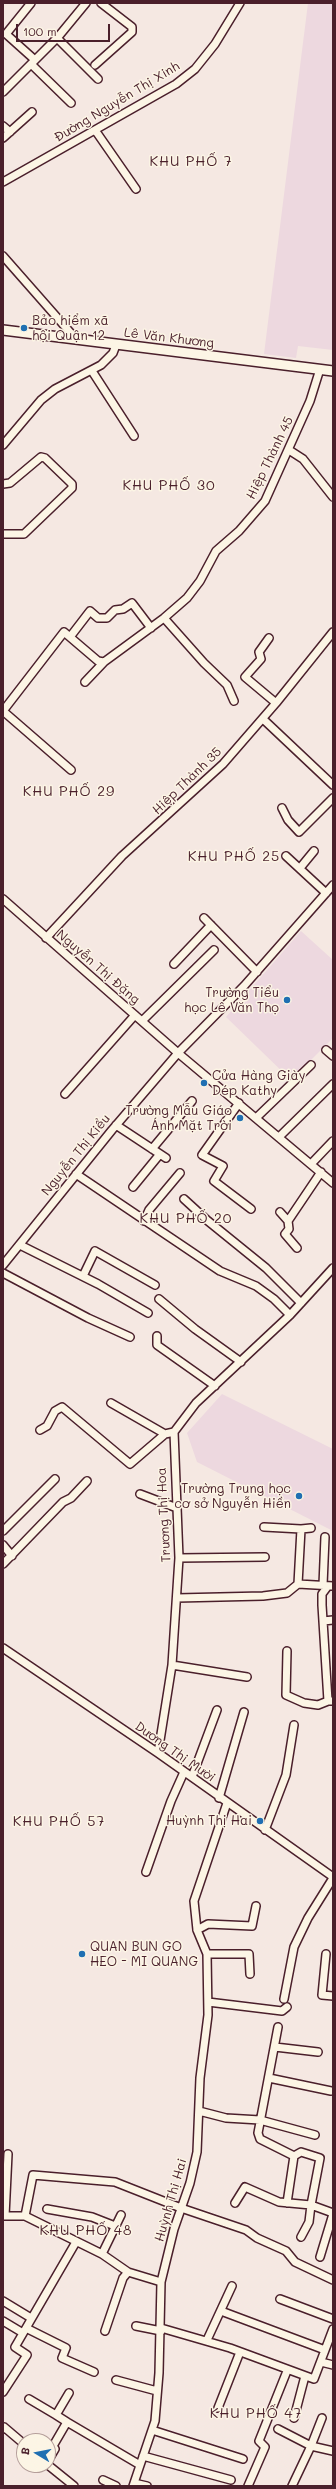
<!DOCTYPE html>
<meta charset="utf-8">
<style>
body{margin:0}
#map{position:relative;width:336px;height:2489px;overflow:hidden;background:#f5e8e2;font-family:Mali,sans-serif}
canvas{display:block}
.frame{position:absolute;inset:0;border:4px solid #4a1f2b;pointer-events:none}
.north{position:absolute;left:16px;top:2433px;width:40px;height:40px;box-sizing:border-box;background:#fcf5e5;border:1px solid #b59f9b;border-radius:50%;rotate:280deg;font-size:11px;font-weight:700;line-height:16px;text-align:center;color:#4a1f2b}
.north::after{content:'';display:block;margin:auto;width:14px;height:18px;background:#1f6fb2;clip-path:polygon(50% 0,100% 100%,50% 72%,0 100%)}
.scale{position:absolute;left:16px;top:24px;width:94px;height:18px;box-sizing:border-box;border:2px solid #4a1f2b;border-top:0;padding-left:5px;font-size:12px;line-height:14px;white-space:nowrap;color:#4a1f2b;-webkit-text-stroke:3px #fcf5e5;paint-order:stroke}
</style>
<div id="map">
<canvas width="336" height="2489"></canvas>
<div class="frame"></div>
<div class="north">B</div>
<div class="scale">100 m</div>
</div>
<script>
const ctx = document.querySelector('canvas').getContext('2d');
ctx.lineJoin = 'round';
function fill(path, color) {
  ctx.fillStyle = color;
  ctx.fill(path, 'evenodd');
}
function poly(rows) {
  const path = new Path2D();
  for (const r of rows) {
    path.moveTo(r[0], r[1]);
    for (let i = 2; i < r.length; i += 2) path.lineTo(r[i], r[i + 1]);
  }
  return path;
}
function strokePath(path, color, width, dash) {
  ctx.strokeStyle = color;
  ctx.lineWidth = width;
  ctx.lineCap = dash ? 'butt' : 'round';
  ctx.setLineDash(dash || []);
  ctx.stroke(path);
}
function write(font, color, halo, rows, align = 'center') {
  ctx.font = font + ' Mali,sans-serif';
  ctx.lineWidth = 3;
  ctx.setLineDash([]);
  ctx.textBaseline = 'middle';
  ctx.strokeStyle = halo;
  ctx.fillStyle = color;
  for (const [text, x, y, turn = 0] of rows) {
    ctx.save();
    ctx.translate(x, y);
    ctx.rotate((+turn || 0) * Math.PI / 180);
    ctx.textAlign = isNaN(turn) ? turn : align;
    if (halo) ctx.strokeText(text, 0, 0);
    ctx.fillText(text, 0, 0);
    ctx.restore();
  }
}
fill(poly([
 [308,3,333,3,333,350,298,346,296,358,264,354],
 [301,931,333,960,333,1038,291,1080,226,1017],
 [222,1394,333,1449,333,1531,197,1462,187,1433]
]), '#edd8df');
const minor = poly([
 [31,3,6,34,35,60],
 [57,38,98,79],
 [31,64,71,103],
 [95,65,132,32,132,27,101,3],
 [3,92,58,37,86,3],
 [3,126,10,132],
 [95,130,136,189],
 [3,138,32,112],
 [3,182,176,84,195,69,215,44,240,3],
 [3,256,76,339],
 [92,371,134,436],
 [3,445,41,400,55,389,101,365,113,353,116,345],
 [289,450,303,459,333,497],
 [3,484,10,483,41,457,45,458,72,484,72,488,24,534,3,534],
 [164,618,204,663,227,685,234,701],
 [70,637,90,611,98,618,107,618,115,610,123,609,132,603,151,628],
 [269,638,259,652,261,659,245,677,276,703],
 [85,682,104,662,164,618,187,598,200,581,216,551,239,531,265,501,310,401,320,369],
 [3,711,64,632,98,661,104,662],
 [3,711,71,770],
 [263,719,333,785],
 [282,808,288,820,299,832,333,798],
 [286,856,326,893],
 [300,868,314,851],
 [3,899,178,1053,333,1183],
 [204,918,257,972],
 [46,938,122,856,223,764,276,703,333,632],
 [174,964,211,925],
 [142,1021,214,950],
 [326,1050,333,1056],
 [65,1094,135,1015],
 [239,1103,202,1155,223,1166,214,1181,251,1209],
 [256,1118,311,1065],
 [116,1125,166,1158],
 [279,1137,333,1084],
 [152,1149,192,1101],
 [311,1164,333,1141],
 [76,1174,220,1271,256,1286,274,1299,290,1315],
 [133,1187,160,1154],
 [184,1199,208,1221,266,1268,301,1303],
 [280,1212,288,1221,321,1172],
 [144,1221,149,1210,180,1173],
 [288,1221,289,1229,285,1234,297,1248],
 [20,1245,98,1284,148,1313],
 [3,1265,112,1130,178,1053,244,986,333,885],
 [3,1273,88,1318,130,1337],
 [83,1276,95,1251,155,1285],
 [159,1299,195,1329,241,1362],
 [157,1336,157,1345,215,1386],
 [111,1403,165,1434],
 [40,1430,47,1426,55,1411,62,1407,130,1464,165,1434,174,1432],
 [140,1494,177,1508],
 [264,1527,301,1529,298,1584],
 [301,1529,311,1528],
 [3,1531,55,1479],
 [3,1545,12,1556],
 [179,1558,265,1557],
 [3,1564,63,1502,71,1498,87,1481],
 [323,1585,325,1537],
 [328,1586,322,1594,322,1605,328,1701],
 [177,1598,263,1596,287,1593,298,1584,333,1586],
 [323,1621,333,1620],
 [3,1648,158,1753,333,1877],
 [287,1651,286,1695,304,1703,318,1705,328,1701,333,1701],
 [172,1665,247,1677],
 [158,1753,172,1665,179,1558,174,1432,196,1403,290,1315,333,1268],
 [192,1777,217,1710],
 [219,1798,244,1712],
 [265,1830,286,1775,294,1725],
 [146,1872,171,1801,184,1772],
 [197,1930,208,1924,252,1926,256,1906],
 [207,1954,249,1954,250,1974],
 [326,1954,322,1995,333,1996],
 [284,1999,294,1947,308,1918,333,1878],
 [208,2002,282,2011,287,2007],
 [278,2027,258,2133,260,2139,294,2156,287,2203],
 [275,2047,318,2052],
 [269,2078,331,2091],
 [199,2111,226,2118,260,2120,315,2135],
 [294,2156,301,2152,320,2158,311,2205,333,2213],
 [235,2203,245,2187,279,2202,311,2205,309,2222,301,2237],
 [47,2209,92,2217,115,2226],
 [3,2216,25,2216,102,2254,128,2272,161,2282],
 [5,2216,8,2154],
 [25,2216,33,2175,115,2182,181,2208,246,2230,257,2238,286,2251,295,2262,333,2280],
 [102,2254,121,2215],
 [320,2257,333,2214],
 [280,2299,333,2319],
 [3,2301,31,2318],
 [221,2311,325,2350],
 [3,2321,23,2333],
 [136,2326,161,2331],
 [26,2328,66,2348,62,2358,94,2372],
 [161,2328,230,2348,314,2379,333,2329],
 [105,2331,123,2278,128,2272],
 [207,2340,232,2286],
 [321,2362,333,2365],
 [116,2380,157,2391],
 [3,2392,27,2355,15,2347,76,2242],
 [29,2399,56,2415],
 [218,2408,240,2352],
 [294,2418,305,2376],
 [67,2422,56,2415,69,2393],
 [3,2429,4,2427,24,2444],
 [278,2429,311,2446,322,2418],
 [152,2430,243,2459],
 [143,2456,231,2480],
 [48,2461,55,2449,53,2446,67,2422,140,2465],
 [48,2465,74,2486],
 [103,2480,116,2486],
 [134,2483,147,2486],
 [133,2486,155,2421,159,2373,161,2282,174,2229,190,2183,197,2152,200,2078,208,2015,207,1954,197,1930,194,1901,227,1803],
 [248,2486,265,2447,259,2441,287,2371],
 [292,2486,311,2446,333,2451]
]);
const major = poly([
 [3,330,333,371]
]);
strokePath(minor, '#4a1f2b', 10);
strokePath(major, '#4a1f2b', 12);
strokePath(minor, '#fcf5e5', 7);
strokePath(major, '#fcf5e5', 9);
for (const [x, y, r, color] of [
 [24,328,4,"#1f6fb2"],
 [287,1000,4,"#1f6fb2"],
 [204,1083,4,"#1f6fb2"],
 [240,1118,4,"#1f6fb2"],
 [299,1496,4,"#1f6fb2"],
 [260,1821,4,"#1f6fb2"],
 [82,1954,4,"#1f6fb2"]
]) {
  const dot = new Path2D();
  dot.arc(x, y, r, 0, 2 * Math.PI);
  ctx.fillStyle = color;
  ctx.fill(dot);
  strokePath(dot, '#fcf5e5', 1.5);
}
write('13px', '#4a1f2b', '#fcf5e5', [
 ["Đường Nguyễn Thị Xinh",117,102,-31],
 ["Lê Văn Khương",169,338,7],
 ["Hiệp Thành 45",270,458,-64],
 ["Hiệp Thành 35",187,781,-44],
 ["Nguyễn Thị Đặng",98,967,41],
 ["Nguyễn Thị Kiểu",76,1155,-51],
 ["Trương Thị Hoa",164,1515,-93],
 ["Dương Thị Mười",175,1752,35],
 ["Huỳnh Thị Hai",171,2200,-74]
]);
write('13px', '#4a1f2b', '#fcf5e5', [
 ["Bảo hiểm xã",32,321,"left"],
 ["hội Quận 12",32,336,"left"],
 ["Trường Tiểu",279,993],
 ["học Lê Văn Thọ",279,1008],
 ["Cửa Hàng Giày",212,1076,"left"],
 ["Dép Kathy",212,1091,"left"],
 ["Trường Mẫu Giáo",232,1111],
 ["Ánh Mặt Trời",232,1126],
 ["Trường Trung học",291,1489],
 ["cơ sở Nguyễn Hiền",291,1504],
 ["Huỳnh Thị Hai",252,1821],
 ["QUAN BUN GO",90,1947,"left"],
 ["HEO - MI QUANG",90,1962,"left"]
], 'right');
ctx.letterSpacing = '1px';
write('14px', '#4a1f2b', '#fcf5e5', [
 ["KHU PHỐ 7",191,162],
 ["KHU PHỐ 30",169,486],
 ["KHU PHỐ 29",69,792],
 ["KHU PHỐ 25",234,857],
 ["KHU PHỐ 20",186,1219],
 ["KHU PHỐ 57",59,1822],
 ["KHU PHỐ 48",86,2231],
 ["KHU PHỐ 47",256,2414]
]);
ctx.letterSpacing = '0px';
</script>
